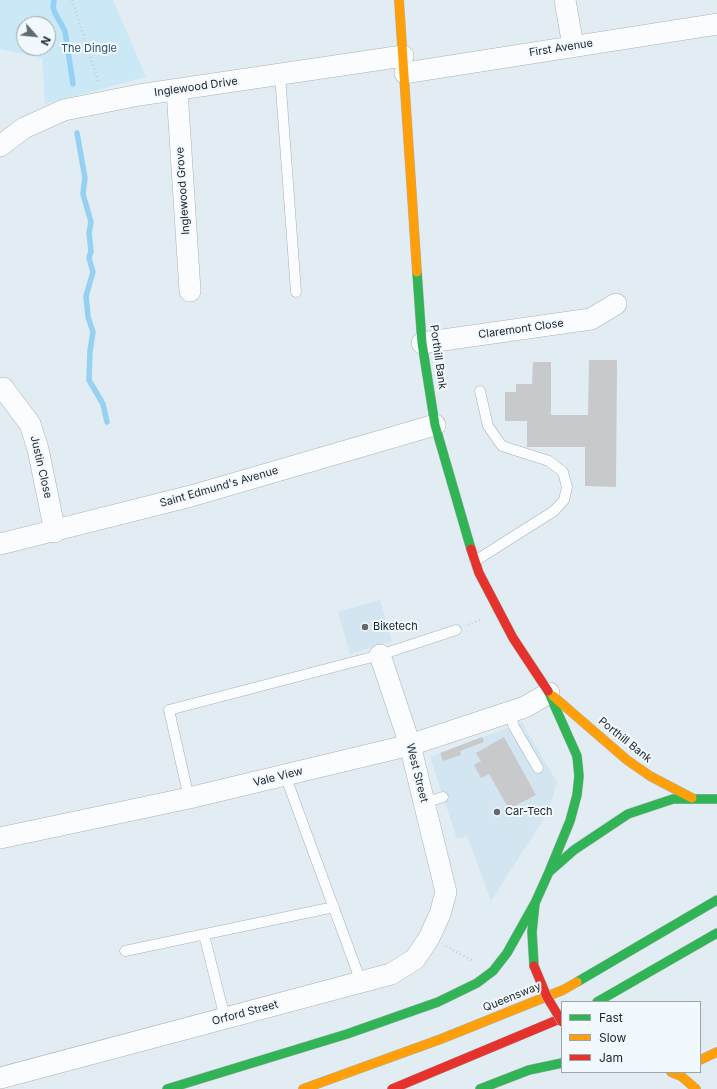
<!DOCTYPE html>
<style>
body{margin:0}
#map{position:relative;width:717px;height:1089px;overflow:hidden;background:#e2edf3;font-family:Inter,sans-serif}
canvas{display:block}
.legend{position:absolute;left:561px;top:1001px;width:140px;height:72px;box-sizing:border-box;background:#f2f9fe;border:1px solid #9da4a8;margin:0;padding:5px 7px;list-style:none;font-size:12px;color:#1d2428}
.legend li{display:flex;align-items:center;gap:8px;height:20px}
.legend b{width:20px;border:1px solid #9da4a8}
.north{position:absolute;left:16px;top:16px;width:40px;height:40px;box-sizing:border-box;background:#f2f9fe;border:1px solid #9da4a8;border-radius:50%;rotate:117deg;font-size:11px;font-weight:700;line-height:16px;text-align:center;color:#1d2428}
.north::after{content:'';display:block;margin:auto;width:14px;height:18px;background:#626a6f;clip-path:polygon(50% 0,100% 100%,50% 72%,0 100%)}
</style>
<div id="map">
<canvas width="717" height="1089"></canvas>
<ul class="legend">
<li><b style="height:5px;background:#30b455"></b>Fast</li>
<li><b style="height:5px;background:#ff9f0a"></b>Slow</li>
<li><b style="height:5px;background:#e5322d"></b>Jam</li>
</ul>
<div class="north">N</div>
</div>
<script>
const ctx = document.querySelector('canvas').getContext('2d');
ctx.lineJoin = 'round';
function fill(path, color) {
  ctx.fillStyle = color;
  ctx.fill(path, 'evenodd');
}
function poly(rows) {
  const path = new Path2D();
  for (const r of rows) {
    path.moveTo(r[0], r[1]);
    for (let i = 2; i < r.length; i += 2) path.lineTo(r[i], r[i + 1]);
  }
  return path;
}
function strokePath(path, color, width, dash) {
  ctx.strokeStyle = color;
  ctx.lineWidth = width;
  ctx.lineCap = dash ? 'butt' : 'round';
  ctx.setLineDash(dash || []);
  ctx.stroke(path);
}
function write(font, color, halo, rows, align = 'center') {
  ctx.font = font + ' Inter,sans-serif';
  ctx.lineWidth = 4;
  ctx.setLineDash([]);
  ctx.textBaseline = 'middle';
  ctx.strokeStyle = halo;
  ctx.fillStyle = color;
  for (const [text, x, y, turn = 0] of rows) {
    ctx.save();
    ctx.translate(x, y);
    ctx.rotate((+turn || 0) * Math.PI / 180);
    ctx.textAlign = isNaN(turn) ? turn : align;
    if (halo) ctx.strokeText(text, 0, 0);
    ctx.fillText(text, 0, 0);
    ctx.restore();
  }
}
fill(poly([
 [380,600,392,641,350,654,338,612],
 [523,722,526,730,557,782,552,800,541,823,491,901,467,836,457,839,430,757]
]), '#d2e5f1');
fill(poly([
 [0,0,113,0,146,77,45,104,42,58,0,49],
 [24,24,48,24,48,48,24,48]
]), '#cbe8f7');
strokePath(poly([
 [54,0,53,7,55,13,65,31,73,84],
 [77,133,85,178,83,194,91,222,89,233,91,251,89,258,93,272,86,296,88,317,93,332,90,351,89,380,103,404,107,422]
]), '#95d1f2', 5.5);
fill(poly([
 [589,360,617,360,616,487,585,486,585,447,527,447,527,421,505,421,505,392,516,392,516,384,532,384,533,362,551,362,551,415,588,415],
 [482,737,484,742,460,751,461,755,443,761,440,753],
 [504,737,536,795,509,809,489,774,481,778,474,765,481,761,476,753]
]), '#c8c9ca');
const lane = poly([
 [280,75,296,292],
 [475,561,554,511,564,500,567,487,563,472,549,461,502,446,488,426,480,391],
 [512,711,513,725,538,768],
 [285,775,361,982],
 [189,798,169,710,380,655,456,630],
 [424,803,443,797],
 [204,935,225,1018],
 [125,951,334,907]
]);
const street = poly([
 [565,0,573,46],
 [405,73,717,24],
 [177,90,190,291],
 [0,146,24,128,64,110,139,95,403,56],
 [422,343,591,319,616,304],
 [3,388,30,424,38,449,55,532],
 [0,544,191,496,435,425],
 [0,838,189,798,410,745,525,707,549,693],
 [0,1078,391,974,415,959,429,938,440,914,446,892,410,745,380,655]
]);
const fast = poly([
 [417,272,422,343,435,425,471,549],
 [548,691,577,756,579,776,577,795,570,821,549,872],
 [534,966,532,932,535,903,549,872,574,850,628,814,673,799,717,799],
 [577,982,717,900],
 [597,1002,717,933],
 [167,1089,347,1034,438,1002,477,983,493,971,507,953,535,903],
 [480,1089,529,1070,562,1063]
]);
const slow = poly([
 [399,0,417,272],
 [553,696,627,760,650,776,692,798],
 [700,1060,717,1052],
 [671,1072,681,1076,696,1089],
 [303,1089,441,1039,563,990,577,982]
]);
const jam = poly([
 [471,549,479,573,513,638,548,691],
 [392,1089,562,1018]
]);
strokePath(lane, '#a9b2b6', 11);
strokePath(street, '#a9b2b6', 22);
strokePath(fast, '#a9b2b6', 10);
strokePath(slow, '#a9b2b6', 10);
strokePath(jam, '#a9b2b6', 10);
strokePath(poly([
 [72,0,99,83],
 [468,625,482,619],
 [446,946,473,961]
]), '#cbced0', 2.5, [1, 3]);
strokePath(lane, '#fbfcfd', 10);
strokePath(street, '#fbfcfd', 21);
strokePath(fast, '#30b455', 9);
strokePath(slow, '#ff9f0a', 9);
strokePath(jam, '#e5322d', 9);
const jamBridge = poly([
 [534,966,547,997,562,1022]
]);
strokePath(jamBridge, '#b1bdc4', 10, []);
strokePath(jamBridge, '#e5322d', 9);
for (const [x, y, r, color] of [
 [365,627,4,"#626a6f"],
 [497,812,4,"#626a6f"]
]) {
  const dot = new Path2D();
  dot.arc(x, y, r, 0, 2 * Math.PI);
  ctx.fillStyle = color;
  ctx.fill(dot);
  strokePath(dot, '#f2f9fe', 1.5);
}
write('11px', '#1d2428', '#f2f9fe', [
 ["First Avenue",561,48,-9],
 ["Inglewood Drive",196,87,-8],
 ["Inglewood Grove",183,191,-94],
 ["Claremont Close",521,329,-8],
 ["Porthill Bank",438,357,82],
 ["Justin Close",41,467,77],
 ["Saint Edmund's Avenue",219,487,-16],
 ["Porthill Bank",625,740,39],
 ["West Street",417,773,76],
 ["Vale View",278,777,-14],
 ["Queensway",512,997,-22],
 ["Orford Street",245,1013,-15]
]);
write('11px', '#28546c', '#f2f9fe', [
 ["The Dingle",89,49]
]);
write('11px', '#1d2428', '#f2f9fe', [
 ["Biketech",373,627],
 ["Car-Tech",505,812]
], 'left');
</script>
